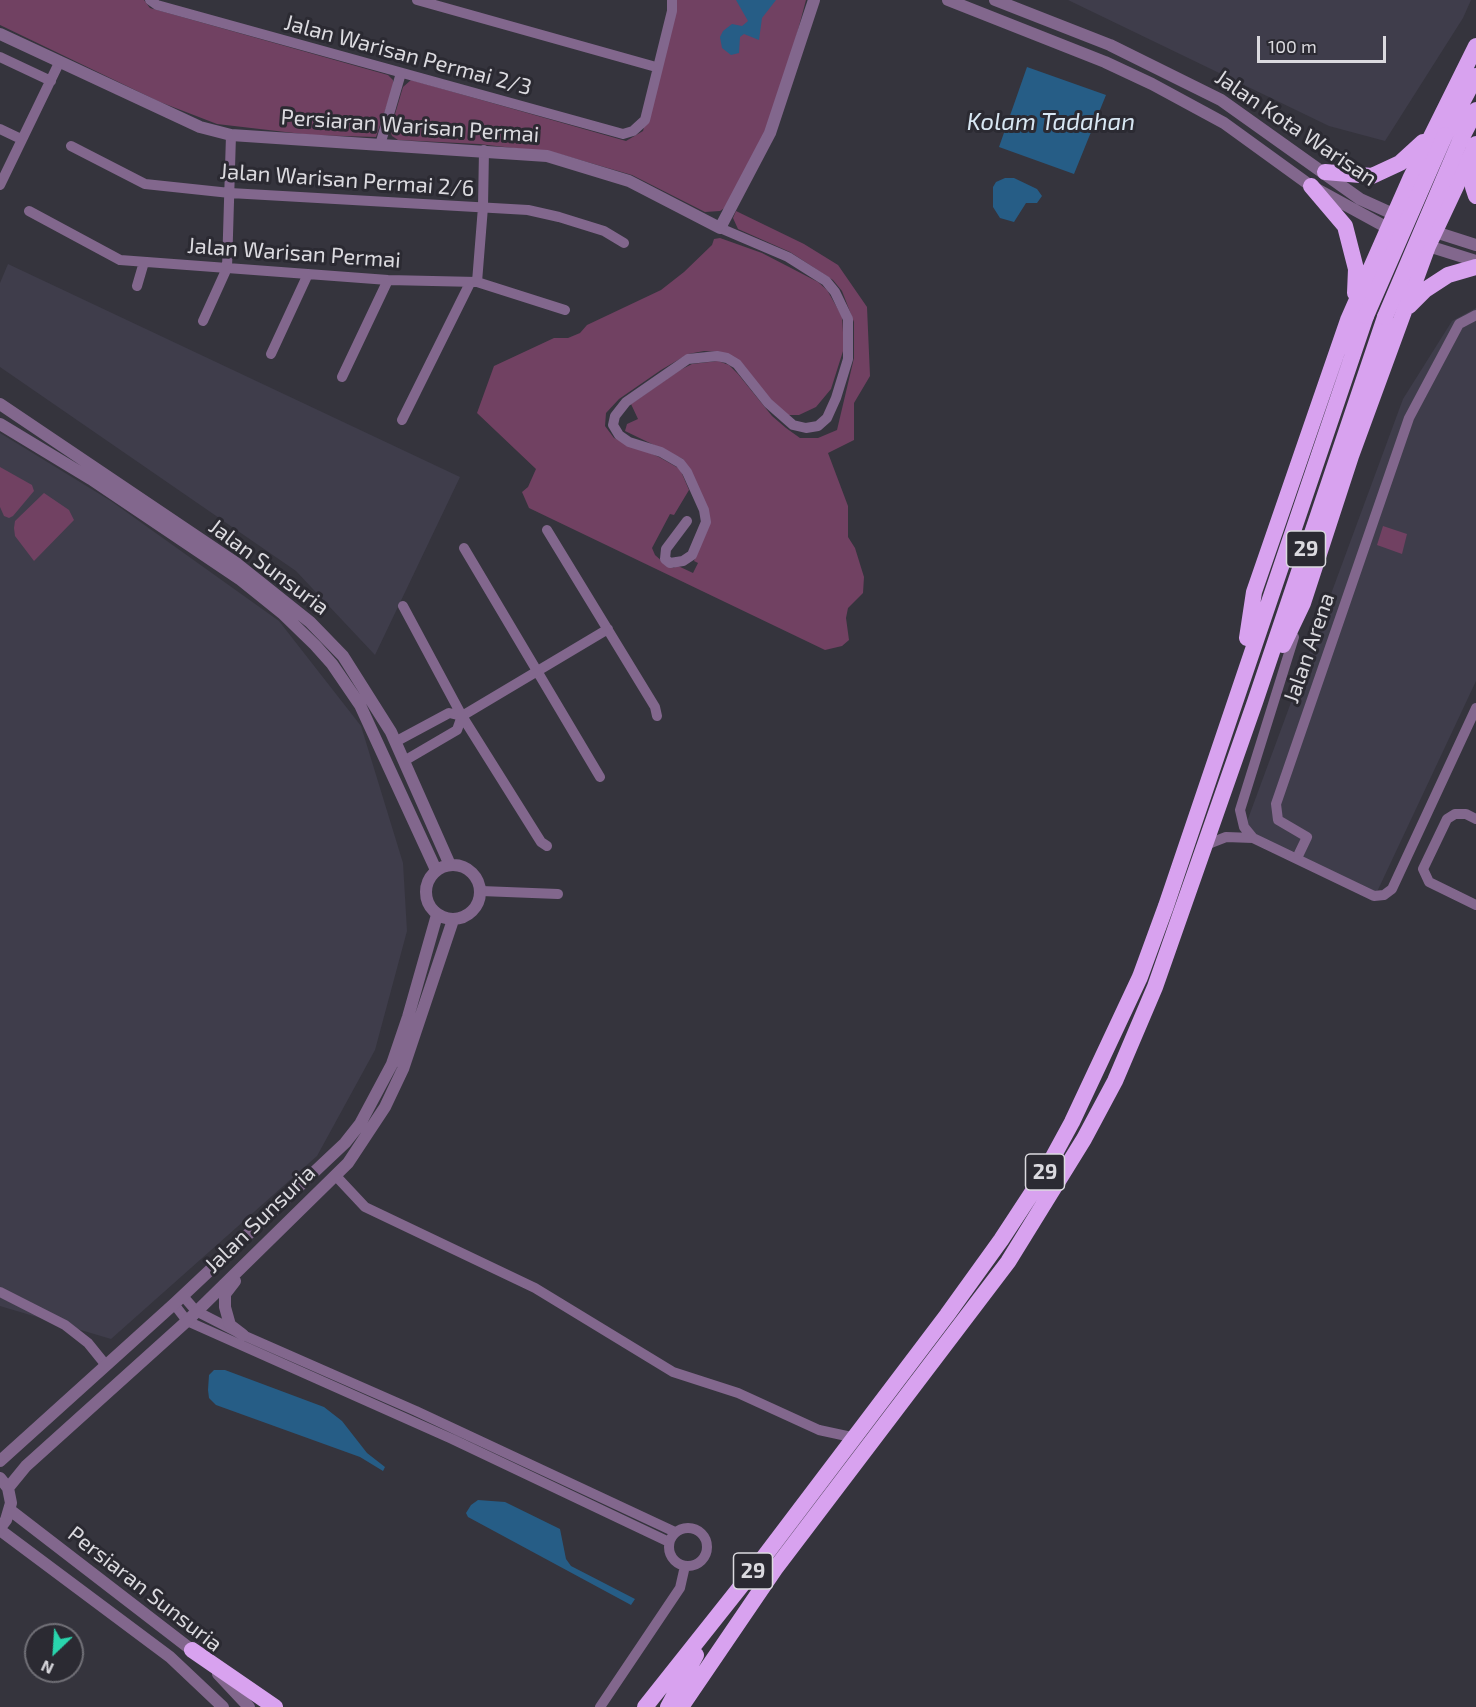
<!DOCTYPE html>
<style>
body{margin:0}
#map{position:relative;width:1476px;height:1707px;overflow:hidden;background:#35343d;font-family:"Exo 2",sans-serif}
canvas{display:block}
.north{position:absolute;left:24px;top:1623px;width:60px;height:60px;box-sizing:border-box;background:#2b2a32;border:2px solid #717077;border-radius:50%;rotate:205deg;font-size:16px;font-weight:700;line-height:24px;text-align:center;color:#dbdadf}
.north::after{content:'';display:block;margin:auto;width:21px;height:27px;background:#29d5ad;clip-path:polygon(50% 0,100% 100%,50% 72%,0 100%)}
.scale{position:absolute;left:1257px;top:36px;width:129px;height:27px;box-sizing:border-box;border:3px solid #dbdadf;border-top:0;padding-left:8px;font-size:18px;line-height:21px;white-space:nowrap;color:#dbdadf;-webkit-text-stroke:4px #2b2a32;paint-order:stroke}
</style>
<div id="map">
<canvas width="1476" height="1707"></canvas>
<div class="north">N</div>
<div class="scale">100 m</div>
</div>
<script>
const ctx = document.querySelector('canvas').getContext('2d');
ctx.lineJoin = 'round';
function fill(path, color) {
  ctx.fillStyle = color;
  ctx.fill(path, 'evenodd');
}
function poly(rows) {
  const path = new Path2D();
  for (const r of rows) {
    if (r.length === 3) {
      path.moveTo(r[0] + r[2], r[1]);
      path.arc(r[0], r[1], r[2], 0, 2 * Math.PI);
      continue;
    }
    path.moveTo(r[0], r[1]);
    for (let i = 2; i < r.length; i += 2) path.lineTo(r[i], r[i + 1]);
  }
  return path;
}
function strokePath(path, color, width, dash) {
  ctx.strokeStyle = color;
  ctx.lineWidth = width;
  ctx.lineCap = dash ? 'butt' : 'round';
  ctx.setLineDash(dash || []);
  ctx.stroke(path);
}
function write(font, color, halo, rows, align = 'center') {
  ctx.font = font + ' "Exo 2",sans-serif';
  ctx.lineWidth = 6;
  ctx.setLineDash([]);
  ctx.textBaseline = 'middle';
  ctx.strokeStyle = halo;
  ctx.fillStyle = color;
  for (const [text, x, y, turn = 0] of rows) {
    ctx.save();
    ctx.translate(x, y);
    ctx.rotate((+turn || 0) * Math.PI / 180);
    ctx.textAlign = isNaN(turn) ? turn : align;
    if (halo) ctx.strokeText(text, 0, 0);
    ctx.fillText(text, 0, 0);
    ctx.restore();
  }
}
fill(poly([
 [1068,0,1471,0,1463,18,1385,141,1329,126],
 [8,264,460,477,375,655,296,571,0,367,0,283],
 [1476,308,1476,681,1376,894,1252,834,1245,827,1403,399,1452,321],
 [0,433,111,501,279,621,361,726,403,863,407,931,375,1050,317,1156,111,1339,0,1306]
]), '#3f3d4b');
fill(poly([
 [0,0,144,0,150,8,388,75,393,80,393,87,376,137,311,135,217,124,160,102,0,25],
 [677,0,806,0,776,112,729,205,720,211,705,212,632,175,556,153,479,144,398,140,392,136,390,131,403,87,411,80,626,141,643,131],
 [736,211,804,244,838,265,867,307,870,376,854,403,854,440,828,453,848,506,848,537,855,548,864,577,863,593,848,608,846,618,849,640,842,646,825,650,529,508,522,492,528,487,536,469,477,413,494,366,554,338,568,338,580,333,587,325,661,290,684,272,712,245,714,239,720,238,762,253,818,282,827,290,842,316,844,348,831,389,816,407,799,415,787,415,721,352,704,351,688,354,661,370,619,399,606,413,605,426,614,438,659,457,680,469,689,490,674,515,670,514,652,548,655,555,664,563,674,568,676,565,693,573,698,563,694,561,709,526,683,459,625,431,627,424,638,419,631,404,680,370,692,364,718,361,729,365,738,374,772,416,786,428,800,438,818,438,837,430,854,358,854,322,842,291,833,280,790,252,738,229,733,218],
 [0,467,32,485,34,491,13,516,9,518,4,516,0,507],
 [44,493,69,510,74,520,34,561,15,536,14,528,15,521],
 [1383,526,1407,534,1402,554,1377,545]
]), '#714162');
fill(poly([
 [736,0,776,0,762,18,759,40,744,34,740,37,739,53,731,55,722,48,720,37,723,31,732,24,742,26,748,21],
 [1027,67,1106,95,1074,174,999,147],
 [1005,178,1014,178,1037,189,1042,196,1037,203,1026,203,1014,222,1000,218,993,207,993,187,996,182],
 [214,1370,225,1370,324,1407,342,1421,367,1453,385,1467,383,1471,360,1457,216,1405,209,1398,208,1390,209,1375],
 [478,1500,505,1502,560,1529,566,1559,571,1566,635,1599,631,1605,468,1517,466,1513,471,1505]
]), '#265d86');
strokePath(poly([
 [150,0,157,5,623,134,633,131,645,120,672,11,672,0],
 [417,0,656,67],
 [0,57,51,81],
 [0,129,21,139],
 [380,145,401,73],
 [71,146,145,184,230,193,528,210,559,217,604,231,624,243],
 [0,185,59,63],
 [29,211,120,260,388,280,477,282,565,310],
 [477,282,483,207,484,150],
 [137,286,144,262],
 [203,321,227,268,231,135],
 [271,354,308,274],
 [342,377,388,280],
 [402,420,470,283],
 [687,521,666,549,665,559,670,563,683,561,692,555,706,522,704,510,687,472,680,463,661,452,629,442,619,435,613,425,615,416,626,402,688,359,717,356,727,358,737,364,768,403,793,425,806,428,818,426,827,418,836,398,848,359,848,319,835,292,826,281,788,257,720,228],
 [547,530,655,707,657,716],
 [464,548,600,777],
 [403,606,462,716,541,842,547,846],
 [395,742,449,713,462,716],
 [404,761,457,730,462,716,608,629],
 [1476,819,1466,814,1455,814,1447,819,1423,869,1429,882,1476,905],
 [1253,838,1244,827,1240,810,1294,637],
 [1203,846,1226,837,1253,838,1374,896,1384,895,1392,889,1476,708],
 [1297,858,1307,837,1278,820,1276,804,1409,418,1459,324,1476,315],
 [481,891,558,894],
 [335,1175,365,1207,535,1288,673,1372,738,1393,819,1430,856,1438],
 [0,1292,65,1325,88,1343,105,1364],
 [183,1296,196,1311,243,1335,416,1411,675,1532],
 [174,1304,187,1321,452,1439,669,1542],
 [688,1547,19],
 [600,1707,680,1588,685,1566]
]), '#82678d', 10);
strokePath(poly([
 [948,0,1105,62,1152,84,1224,123,1311,186,1395,232],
 [995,0,1110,45,1221,100,1360,199,1402,218],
 [0,34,200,127,231,135,547,156,629,181,720,228,770,133,814,0],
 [1429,230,1476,245],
 [1422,244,1476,261],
 [0,404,236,563,310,622,343,656,391,732,450,865],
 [0,424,91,479,241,580,282,613,315,645,332,664,360,705,436,870],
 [453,892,27],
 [235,1281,225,1294,225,1307,230,1325,243,1335],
 [0,1461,174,1304,345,1143,360,1124,392,1064,408,1017,437,915],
 [0,1478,8,1488,11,1503,6,1520,0,1528],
 [8,1488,26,1466,187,1321,348,1163,385,1107,403,1069,453,920],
 [10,1510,197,1654],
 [0,1530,170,1657,223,1707],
 [218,1674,249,1707]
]), '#82678d', 12);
strokePath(poly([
 [1445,135,1476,76],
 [1460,141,1476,110],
 [1475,153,1473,187,1476,196],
 [1325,172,1372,176,1400,163,1423,142],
 [1311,186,1345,226,1356,269,1355,293],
 [1409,306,1425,290,1448,275,1476,267],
 [1247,638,1254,592,1348,320,1411,177,1476,46],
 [1283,645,1303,603,1351,456,1428,246,1476,144],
 [192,1650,275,1707],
 [645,1707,757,1566,947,1315,1001,1240,1041,1179,1072,1122,1140,977,1166,906,1366,316],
 [668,1707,696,1655],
 [681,1707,775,1569,1008,1262,1084,1139,1115,1081,1155,987,1255,702,1385,317]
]), '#d8a2ef', 16);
strokePath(poly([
 [1366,316,1445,135],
 [1385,317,1460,141]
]), '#d8a2ef', 16);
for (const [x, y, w] of [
 [1306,549,39],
 [1045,1172,39],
 [753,1571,39]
]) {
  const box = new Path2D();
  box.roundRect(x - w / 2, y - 18, w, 36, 4.5);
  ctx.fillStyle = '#2b2a32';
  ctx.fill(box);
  strokePath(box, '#dbdadf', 1.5);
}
write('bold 21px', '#dbdadf', null, [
 ["29",1306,549],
 ["29",1045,1172],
 ["29",753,1571]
]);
write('22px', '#dbdadf', '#2b2a32', [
 ["Jalan Warisan Permai 2/3",408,55,15],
 ["Persiaran Warisan Permai",410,126,4],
 ["Jalan Kota Warisan",1296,128,34],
 ["Jalan Warisan Permai 2/6",347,180,4],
 ["Jalan Warisan Permai",294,253,4],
 ["Jalan Sunsuria",269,567,37],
 ["Jalan Arena",1309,648,-71],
 ["Jalan Sunsuria",260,1219,-44],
 ["Persiaran Sunsuria",145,1589,38]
]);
write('italic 24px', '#d8e7f3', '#2b2a32', [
 ["Kolam Tadahan",1051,122]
]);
</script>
